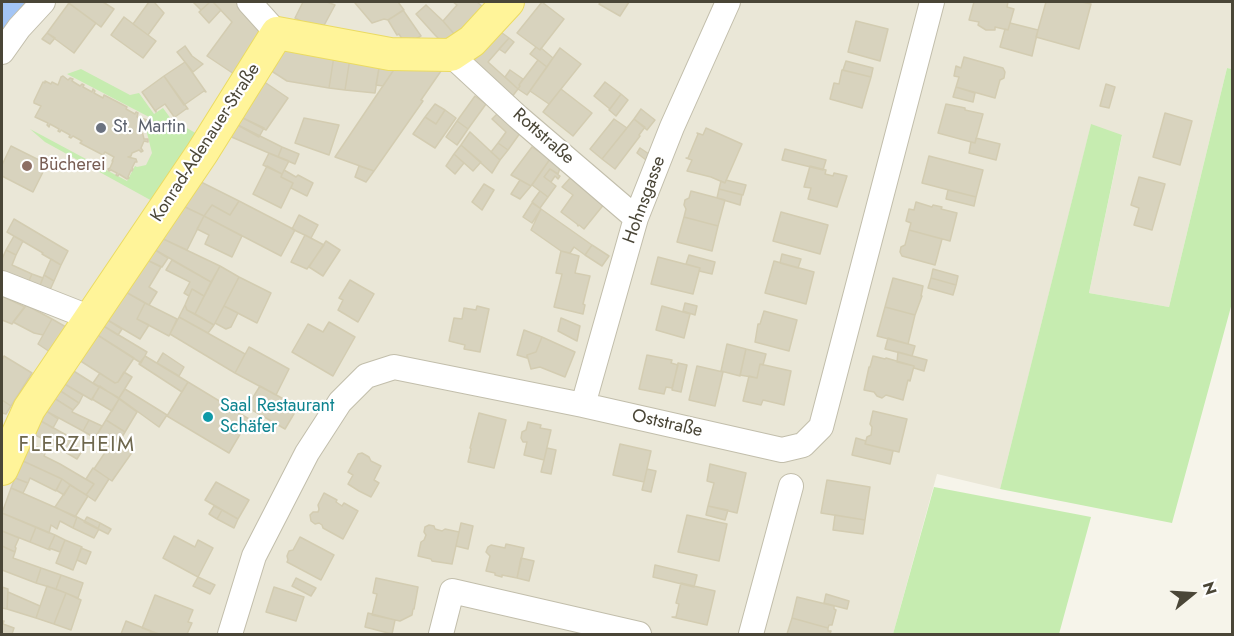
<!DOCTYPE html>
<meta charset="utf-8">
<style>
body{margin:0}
#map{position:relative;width:1234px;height:636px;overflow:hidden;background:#f6f4ea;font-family:Jost,sans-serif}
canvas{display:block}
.frame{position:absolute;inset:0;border:3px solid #4a4637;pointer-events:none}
.north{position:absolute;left:1162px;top:564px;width:60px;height:60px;-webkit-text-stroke:4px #fff;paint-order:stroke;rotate:72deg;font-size:16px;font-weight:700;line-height:24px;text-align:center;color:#4a4637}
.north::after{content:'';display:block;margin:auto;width:21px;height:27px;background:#4a4637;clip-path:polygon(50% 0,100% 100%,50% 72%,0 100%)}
</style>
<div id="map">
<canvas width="1234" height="636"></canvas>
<div class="frame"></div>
<div class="north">N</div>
</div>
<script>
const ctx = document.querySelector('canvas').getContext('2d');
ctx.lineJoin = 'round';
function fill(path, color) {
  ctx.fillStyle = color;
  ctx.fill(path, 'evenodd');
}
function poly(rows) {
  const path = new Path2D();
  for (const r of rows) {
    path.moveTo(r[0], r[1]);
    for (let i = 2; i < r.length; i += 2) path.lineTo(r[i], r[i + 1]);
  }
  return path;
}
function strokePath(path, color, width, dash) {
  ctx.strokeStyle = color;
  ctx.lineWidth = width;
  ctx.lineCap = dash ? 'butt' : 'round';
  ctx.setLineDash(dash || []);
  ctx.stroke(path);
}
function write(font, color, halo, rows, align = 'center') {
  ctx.font = font + ' Jost,sans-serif';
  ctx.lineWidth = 4.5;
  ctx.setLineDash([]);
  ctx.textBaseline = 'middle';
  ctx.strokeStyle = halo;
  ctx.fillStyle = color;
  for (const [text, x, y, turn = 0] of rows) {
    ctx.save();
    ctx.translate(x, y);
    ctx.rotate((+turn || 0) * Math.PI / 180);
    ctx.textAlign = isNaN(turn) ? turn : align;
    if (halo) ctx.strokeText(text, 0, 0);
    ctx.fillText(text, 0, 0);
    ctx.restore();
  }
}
fill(poly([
 [2,2,1232,2,1232,69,1227,68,1169,307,1089,293,1122,136,1091,125,1000,489,937,474,893,634,2,634]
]), '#eae7d7');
fill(poly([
 [2,2,38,2,2,48],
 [1227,68,1232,69,1232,303,1172,523,1000,489,1091,124,1122,135,1089,293,1169,307],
 [81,69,130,95,139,93,154,114,163,108,171,119,199,135,154,202,45,142,30,129,127,181,135,166,137,167,146,165,152,153,147,133,149,117,67,74],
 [934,487,1091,517,1059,634,893,634]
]), '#c6ecb0');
strokePath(poly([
 [2,10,8,2]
]), '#a3c5f5', 38);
const building = poly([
 [67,2,103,2,114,9,101,27,67,2],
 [149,2,154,2,164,13,148,35,133,24,149,2],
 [193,2,210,2,201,10,193,2],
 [210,2,213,2,221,10,209,23,199,12,210,2],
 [213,2,236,2,264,30,234,74,207,56,232,22,213,2],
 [303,2,327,2,335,5,321,31,295,18,303,2],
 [357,2,398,2,404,10,388,20,384,19,372,23,355,3,357,2],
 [453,2,477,2,483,7,464,30,455,35,443,21,457,5,453,2],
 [542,2,564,19,540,50,517,33,542,2],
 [601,2,629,2,620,16,599,4,601,2],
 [974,2,1008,2,1007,7,1014,9,1008,30,995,27,995,30,986,30,978,25,979,22,969,20,974,2],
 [1046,2,1082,2,1091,4,1079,49,1036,37,1046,2],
 [69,3,96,23,74,53,47,33,69,3],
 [426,5,443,21,455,35,442,42,435,35,416,14,426,5],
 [403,10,421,36,409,43,404,42,399,34,397,35,388,20,403,10],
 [124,17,156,41,143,58,111,35,124,17],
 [856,21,888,29,880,61,848,52,856,21],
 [1010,23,1038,30,1032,56,1000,47,1005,29,1008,30,1010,23],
 [498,30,509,38,488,62,518,89,511,98,467,64,498,30],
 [47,33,55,38,50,44,42,39,47,33],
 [509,38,514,42,505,53,499,49,509,38],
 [185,46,192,56,203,64,193,72,177,52,185,46],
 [536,47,540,50,541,48,553,58,547,67,530,54,536,47],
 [560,48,581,64,549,104,530,91,527,95,560,48],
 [285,49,334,56,329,88,287,81,270,70,285,49],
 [334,56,350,58,345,90,329,88,334,56],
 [964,57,1003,68,1005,72,1004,78,1000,80,995,98,956,87,959,77,954,76,956,66,961,68,964,57],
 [350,58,380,62,375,93,345,90,350,58],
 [538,60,547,67,527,95,518,89,520,86,519,85,538,60],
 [846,61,873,68,871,77,843,70,846,61],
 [185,62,206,92,204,91,184,105,164,76,185,62],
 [380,62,397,65,383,86,376,85,380,62],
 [397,65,441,71,421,100,423,101,374,171,335,157,397,65],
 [510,70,523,79,519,85,520,86,518,89,505,77,510,70],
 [842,70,871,77,862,108,830,99,834,83,839,84,842,70],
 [63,76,68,80,70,78,73,79,72,81,80,86,82,84,84,85,83,87,92,92,93,89,95,91,94,93,103,98,104,95,127,107,126,109,135,114,136,112,138,113,137,117,147,120,143,127,145,129,142,131,144,139,148,139,148,142,144,141,141,148,143,151,141,152,139,150,132,153,131,156,128,157,136,159,137,162,135,162,132,168,133,169,132,171,131,170,128,177,129,178,127,179,119,174,118,176,116,175,117,173,111,170,109,171,108,169,110,168,113,161,112,161,114,157,105,152,103,155,80,143,82,141,73,136,71,138,69,137,70,135,61,130,60,132,58,131,59,129,50,124,49,127,47,125,48,123,35,117,41,106,34,103,34,101,43,82,45,83,45,81,51,84,52,82,58,85,61,77,63,76],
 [164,76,188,109,186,109,175,117,175,118,165,104,156,110,156,112,142,92,164,76],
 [263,81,288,98,266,130,239,116,263,81],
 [605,82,621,94,610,109,594,96,605,82],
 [1106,84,1115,87,1109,108,1100,106,1106,84],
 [956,87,975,93,973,102,953,97,956,87],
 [561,89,592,113,573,136,543,112,561,89],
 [621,94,628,100,616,116,609,110,621,94],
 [475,96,486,104,468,129,457,121,475,96],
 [435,104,445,110,436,124,425,117,435,104],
 [946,104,965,108,965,110,983,114,975,143,938,133,946,104],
 [502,109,523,129,508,150,498,143,506,132,492,119,502,109],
 [641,109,655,120,647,130,634,119,641,109],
 [445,110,456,118,435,148,413,134,425,117,436,124,445,110],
 [1165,113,1192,121,1180,165,1153,157,1165,113],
 [239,116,264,128,259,137,234,123,239,116],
 [304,118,339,125,329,155,295,143,304,118],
 [614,119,627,128,602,159,590,149,614,119],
 [634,119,645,127,639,135,640,136,615,169,602,159,634,119],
 [457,121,468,129,457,145,446,137,457,121],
 [234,123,282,147,278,157,227,135,234,123],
 [706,128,742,144,725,183,711,177,687,171,692,160,686,158,688,158,698,134,697,133,703,135,706,128],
 [470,132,500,160,492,173,461,145,470,132],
 [976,138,1000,144,996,160,969,153,971,142,975,143,976,138],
 [498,143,508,150,500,160,491,152,498,143],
 [461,145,481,162,473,171,454,154,461,145],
 [11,146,47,164,33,192,2,176,2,165,11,146],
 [282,147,299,154,295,164,278,157,282,147],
 [532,147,550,159,531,186,511,175,532,147],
 [640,148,649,154,646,160,637,153,640,148],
 [785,149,826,160,823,170,782,160,785,149],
 [269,153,289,161,282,174,263,165,269,153],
 [454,154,464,163,455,174,446,166,454,154],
 [929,156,983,170,976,197,922,183,929,156],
 [550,159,560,168,558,174,550,169,544,177,556,186,548,197,532,185,550,159],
 [267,166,282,174,281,177,293,183,281,208,253,194,267,166],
 [359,166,374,171,366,182,355,177,359,166],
 [810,166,826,170,825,174,833,176,834,173,847,176,837,207,808,199,811,188,804,187,810,166],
 [550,169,560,176,558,179,555,176,551,182,544,177,550,169],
 [284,170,296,177,298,175,313,183,307,196,291,188,293,183,281,177,284,170],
 [572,176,605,203,584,229,579,225,578,226,577,224,561,212,573,195,562,187,572,176],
 [1139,177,1165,184,1152,230,1134,225,1139,208,1131,205,1139,177],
 [197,180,239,201,230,215,212,205,204,216,181,205,197,180],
 [520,180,531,186,520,199,511,194,520,180],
 [726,180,746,185,743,195,719,189,721,181,725,183,726,180],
 [484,184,494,190,482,210,472,202,484,184],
 [719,189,742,195,740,205,717,198,719,189],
 [948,190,976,197,974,206,946,199,948,190],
 [540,191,548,197,540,208,532,202,540,191],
 [691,191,725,200,718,226,684,217,686,209,684,205,685,200,689,198,691,191],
 [239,201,295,230,281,256,204,216,212,205,230,215,239,201],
 [916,202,932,207,933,205,942,207,941,209,957,213,950,241,909,230,911,223,906,221,909,209,914,210,916,202],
 [532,203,541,209,532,223,523,217,532,203],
 [181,205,204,216,187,250,159,237,181,205],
 [541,209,592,245,585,255,574,247,570,253,561,251,531,230,541,209],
 [781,212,828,225,820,254,773,241,781,212],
 [299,215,318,225,311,238,292,229,299,215],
 [204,216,242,236,232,257,205,244,209,235,197,229,204,216],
 [684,217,718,226,712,251,677,242,684,217],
 [14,219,68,251,61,265,42,254,43,253,7,232,14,219],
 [909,230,942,239,935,265,902,256,900,252,901,247,905,245,909,230],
 [305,235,324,245,307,269,291,262,305,235],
 [14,236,23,241,16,255,6,250,14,236],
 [159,237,220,266,211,282,152,248,159,237],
 [326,241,340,250,323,276,309,267,326,241],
 [592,245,609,256,602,266,585,255,592,245],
 [152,248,168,258,162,267,145,259,152,248],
 [6,250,16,255,12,265,32,274,28,283,2,271,2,259,6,250],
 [561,251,579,256,575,273,590,276,583,304,585,305,583,314,554,307,562,274,556,273,561,251],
 [782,254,801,259,798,268,780,263,782,254],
 [689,255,715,262,712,274,699,271,700,268,686,264,689,255],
 [658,257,700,268,693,294,651,284,658,257],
 [51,259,61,265,54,281,44,275,51,259],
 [145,259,161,267,149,287,157,292,149,305,124,291,145,259],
 [172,260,211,282,204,296,192,289,189,296,184,293,190,282,166,270,172,260],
 [774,261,814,272,806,304,765,293,774,261],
 [220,266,239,277,214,325,195,314,220,266],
 [933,269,958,276,956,285,931,278,933,269],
 [32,274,43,278,39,288,28,283,32,274],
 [44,275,54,281,49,292,39,288,44,275],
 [239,277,271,293,257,323,224,306,239,277],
 [893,278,923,286,921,296,922,296,915,315,885,307,893,278],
 [931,278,956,285,953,295,928,288,931,278],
 [350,280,374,294,358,322,338,310,343,300,339,298,350,280],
 [192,289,204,296,195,314,187,310,185,305,192,289],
 [124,291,145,303,137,319,149,325,140,339,106,319,124,291],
 [2,296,25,307,12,324,2,320,2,296],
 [145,303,177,319,169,336,137,319,145,303],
 [685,303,697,306,695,315,683,311,685,303],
 [26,305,52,319,43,335,34,333,13,322,26,305],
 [185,305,187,310,214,325,208,333,179,317,185,305],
 [224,306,238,313,231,327,226,329,215,323,224,306],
 [477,306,489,309,480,352,464,349,465,345,449,341,454,318,462,319,464,308,476,310,477,306],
 [662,306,690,314,684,338,656,330,662,306],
 [885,307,915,315,908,344,877,336,885,307],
 [764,311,797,320,789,351,755,342,758,324,760,324,764,311],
 [179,317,245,354,235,373,170,334,179,317],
 [561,318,580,326,577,341,558,331,561,318],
 [52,319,66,327,50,352,38,344,52,319],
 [106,319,122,329,118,335,102,325,106,319],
 [329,322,355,337,333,376,292,352,308,324,323,332,329,322],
 [102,325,147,352,141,363,96,334,102,325],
 [524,330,542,337,536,352,527,355,527,358,517,355,524,330],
 [96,334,134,358,118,382,115,383,79,360,96,334],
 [542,337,575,352,565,377,540,367,531,369,527,355,536,352,542,337],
 [888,338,915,346,912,356,885,349,888,338],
 [727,344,746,349,740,376,721,371,727,344],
 [249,347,289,369,276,395,235,373,249,347],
 [746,349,766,354,763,365,760,364,757,378,740,375,746,349],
 [898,352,927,360,924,371,914,368,914,366,897,362,898,352],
 [163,353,184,367,179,376,157,363,163,353],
 [647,355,672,360,671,363,678,365,672,388,666,387,664,394,639,389,647,355],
 [4,356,32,373,11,406,2,400,2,360,4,356],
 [145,356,188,382,182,392,139,364,145,356],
 [873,356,885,359,886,358,914,366,910,381,908,380,903,400,886,395,882,398,877,396,874,392,864,390,869,367,870,367,873,356],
 [678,363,687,365,681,392,672,390,678,363],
 [760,364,791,371,784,405,763,400,761,405,743,401,749,376,757,378,760,364],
 [697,366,723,372,715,406,689,400,697,366],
 [72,370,99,387,92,400,63,383,72,370],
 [124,372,132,377,119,398,93,383,100,373,115,383,118,382,124,372],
 [188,382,249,419,229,453,167,416,188,382],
 [63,383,83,395,79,403,59,390,63,383],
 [100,386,119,399,112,411,92,399,100,386],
 [260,386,298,407,285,429,247,407,260,386],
 [125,389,167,415,159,427,119,398,125,389],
 [59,390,79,403,73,410,54,398,59,390],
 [54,398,73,410,72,412,89,420,83,431,46,411,54,398],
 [119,399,137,412,125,432,106,420,119,399],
 [2,400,11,406,6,414,2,413,2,400],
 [46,411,58,419,53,428,41,421,46,411],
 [873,411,907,419,899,452,865,444,867,437,871,435,872,427,870,424,873,411],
 [479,413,506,420,494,468,468,462,471,449,470,448,479,413],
 [89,420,102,426,95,438,83,431,89,420],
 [106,420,125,432,119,442,112,438,108,445,95,438,106,420],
 [41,421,77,441,74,446,82,451,77,459,60,449,61,447,35,435,41,421],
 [528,422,541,425,540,428,551,430,544,460,524,455,527,442,523,442,521,438,522,432,526,430,528,422],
 [856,438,866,441,865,444,893,451,890,464,852,455,856,438],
 [114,439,133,451,112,481,94,469,114,439],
 [30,444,46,451,44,456,60,464,94,484,86,495,62,479,23,461,30,444],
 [620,444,651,451,644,482,613,475,620,444],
 [547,448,556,450,551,474,541,472,547,448],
 [362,453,369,457,371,461,381,466,374,480,379,483,371,497,359,491,348,484,353,475,348,472,358,454,362,453],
 [23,461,62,479,56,491,30,478,28,483,15,478,23,461],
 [710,464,746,473,737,513,708,506,714,483,707,481,710,464],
 [93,468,109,479,95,501,86,495,94,484,86,479,93,468],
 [647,469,656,471,651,492,642,490,647,469],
 [15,478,28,483,23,493,11,488,15,478],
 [62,479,70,485,64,495,56,490,62,479],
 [827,480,870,487,865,520,821,513,827,480],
 [216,482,249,500,238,519,205,500,216,482],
 [70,485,88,496,75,517,55,507,70,485],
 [11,488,77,517,73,528,60,521,57,529,51,525,49,533,2,513,11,488],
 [324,493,337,500,336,502,342,506,344,503,358,511,343,539,323,528,322,525,319,523,315,524,311,521,310,515,313,512,318,512,319,509,318,505,324,493],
 [214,506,222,510,217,519,209,514,214,506],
 [708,506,728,510,725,520,706,515,708,506],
 [222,510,238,519,234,528,217,519,222,510],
 [2,513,36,527,30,542,2,531,2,513],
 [687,515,727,524,719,561,678,552,687,515],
 [835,515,865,520,863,534,833,530,835,515],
 [77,517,99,529,94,538,73,528,77,517],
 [87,517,100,523,98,529,84,522,87,517],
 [100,523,111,529,108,534,98,529,100,523],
 [461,523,473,526,468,549,456,546,461,523],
 [429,525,434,526,435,529,442,531,445,529,459,532,452,564,432,561,431,559,418,556,421,542,424,540,426,535,424,532,425,527,429,525],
 [36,527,55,535,49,548,50,550,30,542,36,527],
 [2,531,19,538,15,547,16,548,15,552,2,546,2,531],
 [55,535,65,540,60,552,49,548,55,535],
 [174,536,195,547,198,540,213,548,198,577,163,558,174,536],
 [300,537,334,555,321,580,287,562,288,560,287,556,289,551,293,550,300,537],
 [65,540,82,547,73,570,56,563,65,540],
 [506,544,524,548,517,578,502,575,502,577,495,575,495,573,486,571,490,556,486,552,488,547,491,545,505,548,506,544],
 [2,546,15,552,13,558,41,568,36,583,2,570,2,546],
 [81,548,91,552,86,564,77,560,81,548],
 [521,558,534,561,529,581,517,578,521,558],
 [655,565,697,575,694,587,653,577,655,565],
 [41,568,61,575,56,589,36,583,41,568],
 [61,575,83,583,78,598,56,589,61,575],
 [198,577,215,585,210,594,193,586,198,577],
 [296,578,316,588,311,596,292,586,296,578],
 [376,578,418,587,414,609,413,609,412,615,400,621,372,615,377,594,373,593,376,578],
 [681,583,715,591,707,625,672,617,676,617,679,604,676,603,681,583],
 [47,586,66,593,54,624,36,618,47,586],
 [2,587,8,589,7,609,2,608,2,587],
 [274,587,304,597,296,621,266,612,274,587],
 [8,592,40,606,36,618,7,609,8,592],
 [66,593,81,600,71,630,54,624,66,593],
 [826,594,849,601,847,609,824,603,826,594],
 [155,595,193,610,188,622,192,623,187,634,159,634,142,628,155,595],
 [797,597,834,606,834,609,836,610,832,625,829,625,828,628,792,618,797,597],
 [368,613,395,620,392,634,365,627,368,613],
 [792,618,828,628,828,631,831,631,830,634,787,634,792,618],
 [2,621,4,621,3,624,14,628,12,634,2,634,2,621],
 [126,621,151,631,150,634,121,634,126,621]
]);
fill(building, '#d8d3be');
strokePath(building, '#d3ccb1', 1.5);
const minor = poly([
 [249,2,277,33],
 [2,52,19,28,43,2],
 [451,55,518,117,636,218],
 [2,283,91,318],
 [583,405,636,218,672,127,728,2],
 [230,634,254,556,307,453,340,402,366,376,394,367,583,405,782,450,803,445,821,427,932,2],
 [441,634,452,591,639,634],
 [751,634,791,486]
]);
const major = poly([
 [2,469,29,409,202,153,277,33,390,54,451,55,472,41,508,2]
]);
strokePath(minor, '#c2beab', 26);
strokePath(major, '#ebdb62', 34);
strokePath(minor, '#fff', 24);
strokePath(major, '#fff499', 32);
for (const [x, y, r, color] of [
 [101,128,6,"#6b7280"],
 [27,166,6,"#8d6e63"],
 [208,417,6,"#0f9aa8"]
]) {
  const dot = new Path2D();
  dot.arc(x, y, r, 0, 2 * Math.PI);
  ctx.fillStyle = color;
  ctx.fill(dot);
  strokePath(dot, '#fff', 2);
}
write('18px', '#5b616d', '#fff', [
 ["St. Martin",113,128]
], 'left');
write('18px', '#4a4637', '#fff', [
 ["Rottstraße",543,137,41],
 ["Konrad-Adenauer-Straße",206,143,-57],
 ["Hohnsgasse",645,200,-70],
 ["Oststraße",667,424,13]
]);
write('18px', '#785e54', '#fff', [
 ["Bücherei",39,166]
], 'left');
write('18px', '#0d838f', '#fff', [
 ["Saal Restaurant",220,407],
 ["Schäfer",220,428]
], 'left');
ctx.letterSpacing = '1.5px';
write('21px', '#6e674d', '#fff', [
 ["FLERZHEIM",77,446]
]);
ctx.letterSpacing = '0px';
</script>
